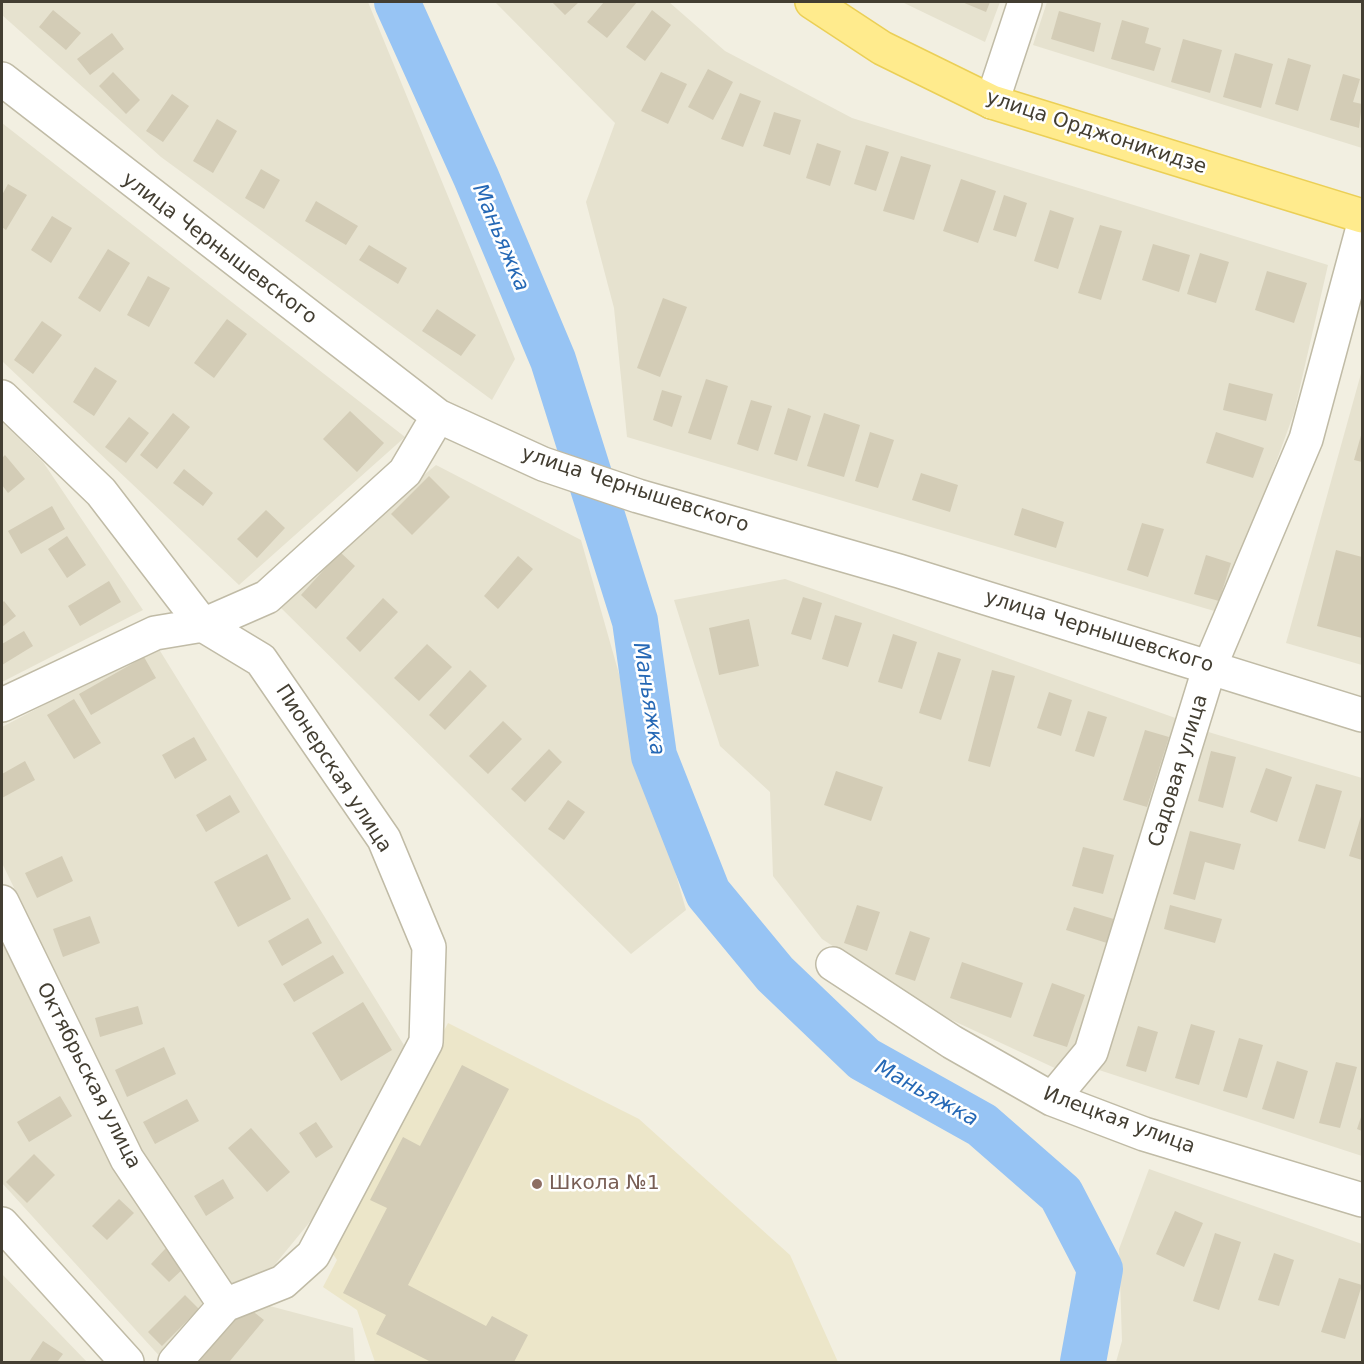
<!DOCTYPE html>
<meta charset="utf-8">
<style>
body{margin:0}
#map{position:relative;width:1364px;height:1364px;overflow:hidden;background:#f2efe1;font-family:"DejaVu Sans",sans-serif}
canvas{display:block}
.frame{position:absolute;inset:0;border:3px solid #433e32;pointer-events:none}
</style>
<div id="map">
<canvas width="1364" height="1364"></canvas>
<div class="frame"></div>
</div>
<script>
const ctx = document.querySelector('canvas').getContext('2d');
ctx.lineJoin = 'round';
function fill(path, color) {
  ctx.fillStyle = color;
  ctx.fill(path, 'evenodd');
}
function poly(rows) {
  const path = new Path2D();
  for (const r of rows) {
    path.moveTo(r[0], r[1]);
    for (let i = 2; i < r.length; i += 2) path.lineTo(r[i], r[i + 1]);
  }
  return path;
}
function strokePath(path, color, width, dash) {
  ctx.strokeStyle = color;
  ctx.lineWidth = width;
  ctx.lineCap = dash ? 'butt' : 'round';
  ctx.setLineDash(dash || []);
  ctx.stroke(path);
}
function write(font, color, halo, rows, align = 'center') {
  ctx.font = font + ' "DejaVu Sans",sans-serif';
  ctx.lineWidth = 5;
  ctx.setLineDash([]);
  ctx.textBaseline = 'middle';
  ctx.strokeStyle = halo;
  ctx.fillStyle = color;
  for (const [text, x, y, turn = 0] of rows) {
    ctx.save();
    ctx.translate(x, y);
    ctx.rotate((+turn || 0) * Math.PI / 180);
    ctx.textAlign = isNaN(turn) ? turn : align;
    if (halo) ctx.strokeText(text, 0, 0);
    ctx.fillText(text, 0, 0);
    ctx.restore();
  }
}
fill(poly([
 [2,2,368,2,515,359,492,400,161,157,2,15],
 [495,2,669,2,725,51,852,118,1328,265,1294,413,1221,613,627,437,614,308,586,202,615,123],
 [902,2,1000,2,985,42],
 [1047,2,1362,2,1362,148,1033,45],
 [2,123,405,437,239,585,2,361],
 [1362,370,1362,665,1286,643],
 [2,422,43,462,143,610,2,682],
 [436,465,581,540,686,910,631,954,280,607,339,545],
 [785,579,1181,720,1082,1044,1059,1070,928,1009,822,939,773,876,770,792,720,746,674,600],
 [157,646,407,1050,318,1212,272,1268,234,1290,151,1171,2,863,2,727],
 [1205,731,1362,778,1362,1156,1099,1070],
 [2,940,108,1153,217,1304,164,1361,2,1183],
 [1149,1169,1362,1244,1362,1362,1116,1362,1122,1341,1119,1249],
 [2,1274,87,1362,2,1362],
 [247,1300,353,1328,355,1362,194,1362]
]), '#e6e2cf');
fill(poly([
 [448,1023,639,1119,790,1255,838,1362,375,1362,357,1310,323,1287,337,1260,329,1248]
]), '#ece6c9');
strokePath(poly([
 [397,2,476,177,553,360,635,621,654,756,708,893,775,974,864,1059,982,1125,1061,1194,1100,1269,1083,1362]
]), '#97c4f4', 46);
fill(poly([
 [552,2,579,2,565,15],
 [604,2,637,2,607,38,587,22],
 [962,2,990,2,986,12],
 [53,10,81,33,66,50,39,27],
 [652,10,671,25,645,61,626,47],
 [1059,11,1101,23,1094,52,1051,39],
 [1122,20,1149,28,1145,43,1161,48,1154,71,1111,59],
 [112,33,124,49,90,75,77,59],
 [1183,39,1222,50,1210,93,1171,82],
 [1235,53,1273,64,1261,108,1223,97],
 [1288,58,1311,65,1298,111,1275,104],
 [708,69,733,82,713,120,688,107],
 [113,72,140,100,126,114,99,86],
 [661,72,687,84,668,124,641,111],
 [1343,74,1360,79,1353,102,1362,104,1359,128,1330,120],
 [740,93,761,101,743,147,721,139],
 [172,94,189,106,163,142,146,131],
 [774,112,801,120,790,155,763,146],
 [217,119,237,131,213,173,193,161],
 [817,143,841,151,830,186,806,178],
 [866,145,889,152,876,191,854,184],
 [901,156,931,165,914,220,883,211],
 [261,169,280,180,264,209,245,198],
 [961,179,996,191,978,243,943,231],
 [8,184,27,195,6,230,2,227,2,195],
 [1004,195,1027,203,1016,237,993,230],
 [316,201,358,226,346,245,305,221],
 [1050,210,1074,218,1058,269,1034,261],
 [52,216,72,228,51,263,31,250],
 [1100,225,1122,231,1101,300,1078,293],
 [1153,244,1190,255,1179,292,1142,280],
 [369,245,407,268,398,284,359,260],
 [108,249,130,263,100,312,78,298],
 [1200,253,1229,262,1216,303,1187,294],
 [1267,271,1307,283,1294,323,1255,310],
 [148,276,170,288,149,327,127,315],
 [663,298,687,307,660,377,637,368],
 [437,309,476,335,461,356,422,331],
 [227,319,247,334,214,378,194,363],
 [42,321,62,335,33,374,14,360],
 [95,367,117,381,94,416,73,402],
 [706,379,728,386,711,440,688,433],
 [1229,383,1273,394,1266,421,1223,410],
 [662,390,682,396,672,427,653,420],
 [751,400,772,406,758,451,737,444],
 [788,408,811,416,797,461,774,454],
 [350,411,384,443,357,472,323,439],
 [173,413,190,427,157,469,140,455],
 [824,413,860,425,844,477,807,466],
 [129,417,149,433,126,463,105,447],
 [870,432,894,440,878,488,855,481],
 [1216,432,1264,448,1253,478,1206,463],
 [1362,432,1362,462,1354,460],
 [5,455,25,479,8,493,2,485,2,458],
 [184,469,213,493,203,506,173,483],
 [921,473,958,485,950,512,912,500],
 [429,476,450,497,412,535,391,514],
 [52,506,65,529,21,554,8,531],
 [1022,508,1064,522,1056,548,1014,535],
 [266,510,285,528,257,558,237,539],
 [1142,523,1164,529,1148,577,1127,570],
 [67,536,86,565,67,578,48,549],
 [1336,550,1362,557,1362,638,1317,626],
 [340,552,355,566,316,609,301,595],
 [1206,555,1231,563,1219,601,1194,594],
 [518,556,533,569,498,609,484,596],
 [109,581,121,602,80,626,68,606],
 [803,597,822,603,811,640,791,634],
 [383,598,398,612,360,652,346,638],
 [4,601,16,616,2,627,2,603],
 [835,615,862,623,848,667,822,659],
 [749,619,759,666,719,675,709,628],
 [24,631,33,646,2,665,2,644],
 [893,634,917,642,902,689,878,682],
 [427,644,452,667,419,701,394,678],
 [938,652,961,659,941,720,919,713],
 [144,657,156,678,91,715,79,694],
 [470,670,487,686,445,730,429,715],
 [992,670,1015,676,990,767,968,761],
 [1049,692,1072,700,1061,736,1037,728],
 [74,699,101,743,74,759,47,715],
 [1088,711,1107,717,1094,757,1075,751],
 [503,721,522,739,488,774,469,756],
 [1145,730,1169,737,1147,807,1123,800],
 [194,737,207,760,175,779,162,755],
 [549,749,562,762,525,802,511,789],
 [1211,751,1236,757,1223,808,1198,801],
 [25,761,35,780,2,798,2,774],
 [1266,768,1292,777,1277,822,1250,812],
 [836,771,883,787,871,821,824,805],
 [1316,784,1342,791,1325,849,1298,841],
 [230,795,240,812,206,832,196,815],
 [568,800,585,812,564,840,548,829],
 [1362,813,1362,860,1349,856],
 [1190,831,1241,844,1234,870,1205,862,1195,900,1173,894],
 [1083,847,1114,855,1103,894,1072,886],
 [267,854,291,899,238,927,214,882],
 [62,856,73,881,37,898,25,873],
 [857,905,880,912,867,951,844,943],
 [1170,905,1222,919,1215,943,1164,929],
 [1074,907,1117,920,1110,944,1066,930],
 [90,916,100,943,63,957,53,929],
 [308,918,322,943,282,966,268,941],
 [910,931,930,938,915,981,895,974],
 [333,955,344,973,294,1002,283,984],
 [962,962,1023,983,1011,1018,950,998],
 [1052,983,1085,995,1067,1047,1033,1036],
 [363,1002,392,1050,341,1081,312,1033],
 [138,1006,143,1024,100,1037,95,1018],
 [1191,1024,1215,1031,1199,1085,1175,1078],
 [1138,1026,1158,1032,1146,1072,1126,1066],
 [1239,1038,1263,1045,1247,1098,1223,1091],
 [164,1047,176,1074,127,1097,115,1070],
 [1277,1061,1308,1071,1294,1119,1262,1109],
 [1336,1062,1357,1067,1340,1128,1319,1123],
 [462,1065,509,1089,408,1285,486,1326,492,1316,528,1335,514,1362,431,1362,376,1334,386,1315,343,1293,387,1208,370,1200,403,1137,420,1146],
 [60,1096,72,1116,29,1142,17,1122],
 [187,1099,199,1121,155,1144,143,1122],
 [1362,1114,1362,1131,1357,1129],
 [316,1122,333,1147,316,1158,299,1133],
 [251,1128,290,1172,267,1192,228,1148],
 [34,1154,55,1175,27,1203,6,1182],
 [223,1179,234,1198,206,1216,194,1196],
 [119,1199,134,1213,107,1240,92,1226],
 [1175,1211,1203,1223,1184,1267,1156,1254],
 [1215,1233,1241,1242,1219,1310,1193,1301],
 [166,1248,185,1267,169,1282,151,1264],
 [1274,1253,1294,1260,1279,1306,1258,1300],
 [1339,1278,1362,1285,1345,1339,1321,1332],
 [185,1295,199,1309,162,1346,148,1332],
 [246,1306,264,1320,229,1362,199,1362],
 [43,1341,63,1354,57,1362,29,1362]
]), '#d3ccb6');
const minor = poly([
 [2,79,438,416,543,464,638,496,899,571,1362,715],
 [992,102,1025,2],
 [2,397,101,492,203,625,261,660,384,839,429,947,426,1042,313,1255,283,1282,225,1305,175,1362],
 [2,705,155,633,203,625,267,597,405,472,438,416],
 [2,902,127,1159,225,1305],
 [833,964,952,1042,1052,1099,1144,1134,1362,1200],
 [1052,1099,1091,1052,1210,666,1306,439,1362,231],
 [2,1224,127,1362]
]);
const major = poly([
 [812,2,882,48,992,102,1362,216]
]);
strokePath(minor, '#c0bba6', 36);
strokePath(major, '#ebcf56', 36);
strokePath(minor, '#fff', 33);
strokePath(major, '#ffeb8d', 33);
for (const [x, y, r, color] of [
 [537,1184,6,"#8d6e63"]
]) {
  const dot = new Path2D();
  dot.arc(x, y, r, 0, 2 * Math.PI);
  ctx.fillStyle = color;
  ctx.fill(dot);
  strokePath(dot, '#fff', 2);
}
write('20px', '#433e32', '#fff', [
 ["улица Орджоникидзе",1096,133,18],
 ["улица Чернышевского",219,249,37],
 ["улица Чернышевского",635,490,18],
 ["улица Чернышевского",1099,632,17],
 ["Пионерская улица",333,769,57],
 ["Садовая улица",1179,771,-73],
 ["Октябрьская улица",88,1076,63],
 ["Илецкая улица",1119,1121,20]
]);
write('20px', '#785e54', '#fff', [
 ["Школа №1",549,1184]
], 'left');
write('italic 21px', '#2568b5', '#fff', [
 ["Маньяжка",500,238,67],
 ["Маньяжка",648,699,81],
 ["Маньяжка",926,1094,29]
]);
</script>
